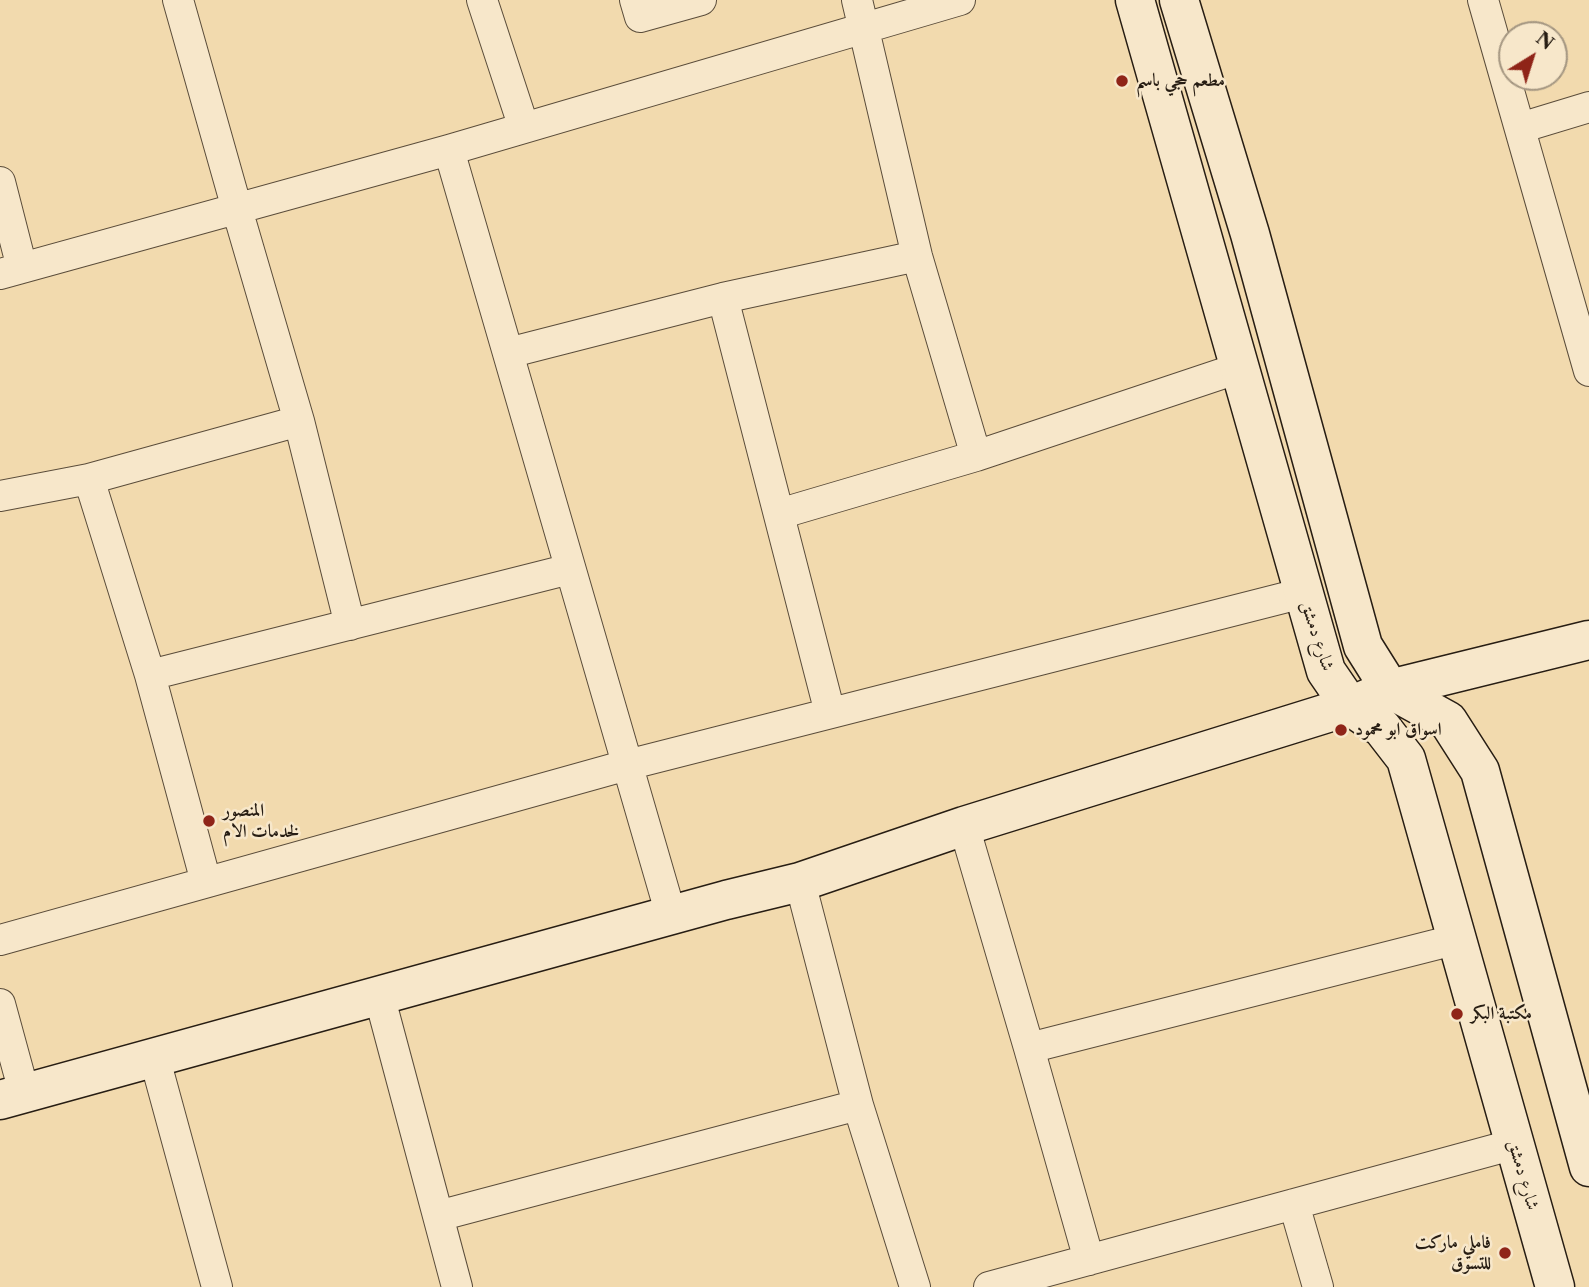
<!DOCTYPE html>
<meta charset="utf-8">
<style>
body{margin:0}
#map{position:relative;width:1589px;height:1287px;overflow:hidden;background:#f2daae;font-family:"Libre Caslon Text",serif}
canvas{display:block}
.north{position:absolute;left:1498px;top:21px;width:70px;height:70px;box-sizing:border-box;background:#f7e7ca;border:2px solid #a49681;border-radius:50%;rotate:38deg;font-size:19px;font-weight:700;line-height:28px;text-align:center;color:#271d13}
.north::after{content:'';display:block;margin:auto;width:24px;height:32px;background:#8f2418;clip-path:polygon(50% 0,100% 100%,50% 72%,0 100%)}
</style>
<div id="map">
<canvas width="1589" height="1287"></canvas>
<div class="north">N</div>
</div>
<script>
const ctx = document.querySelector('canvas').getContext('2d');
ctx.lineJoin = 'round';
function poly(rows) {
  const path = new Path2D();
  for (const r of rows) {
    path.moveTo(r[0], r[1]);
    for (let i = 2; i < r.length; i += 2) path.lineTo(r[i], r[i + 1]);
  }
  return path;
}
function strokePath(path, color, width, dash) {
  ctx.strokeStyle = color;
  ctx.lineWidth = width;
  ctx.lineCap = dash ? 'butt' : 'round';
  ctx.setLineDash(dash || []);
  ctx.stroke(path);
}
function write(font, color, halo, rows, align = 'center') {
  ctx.font = font + ' "Libre Caslon Text",Amiri,serif';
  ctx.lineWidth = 5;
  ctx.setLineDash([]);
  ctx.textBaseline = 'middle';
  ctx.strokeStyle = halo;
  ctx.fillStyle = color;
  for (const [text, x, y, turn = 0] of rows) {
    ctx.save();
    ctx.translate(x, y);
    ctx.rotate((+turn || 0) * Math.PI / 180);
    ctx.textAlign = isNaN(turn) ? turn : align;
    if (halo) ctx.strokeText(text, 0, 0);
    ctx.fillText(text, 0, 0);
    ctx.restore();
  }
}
const street = poly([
 [178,0,237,209,299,421],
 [482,0,524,128],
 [635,0,640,17,701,0],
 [857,0,917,256,976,456,1239,368],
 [1483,0,1589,371],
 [1520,128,1589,107],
 [449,150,671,915],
 [0,182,22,268],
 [0,274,449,150,960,0],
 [723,298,917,256],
 [508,353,723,298,830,713],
 [0,496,89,479],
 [779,514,976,456],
 [350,625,299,421,89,479,150,675,570,569],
 [150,675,206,882],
 [964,826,1029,1048,1089,1260],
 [800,882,858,1105,915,1287],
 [0,940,627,765,1303,593],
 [379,995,457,1287],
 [0,1004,24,1092],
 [1029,1048,1458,939],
 [154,1056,217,1287],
 [1294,1204,1318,1287],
 [438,1216,858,1105],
 [989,1287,1515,1144]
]);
const secondary = poly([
 [1135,0,1326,671,1350,706,1382,728,1406,759,1555,1287],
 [1179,0,1250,234,1363,646,1390,689,1448,721,1480,771,1589,1167],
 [0,1100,726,900,800,882,964,826,1350,706,1390,689,1589,640]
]);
strokePath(street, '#5a4c3a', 32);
strokePath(secondary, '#271d13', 41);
strokePath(street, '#f7e7ca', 30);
strokePath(secondary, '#f7e7ca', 38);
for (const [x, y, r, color] of [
 [1122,81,7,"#8f2418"],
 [1341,730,7,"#8f2418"],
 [209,821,7,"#8f2418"],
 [1457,1014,7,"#8f2418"],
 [1505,1253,7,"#8f2418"]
]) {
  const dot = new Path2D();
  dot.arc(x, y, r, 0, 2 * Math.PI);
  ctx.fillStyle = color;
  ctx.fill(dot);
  strokePath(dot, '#f7e7ca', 2.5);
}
write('bold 18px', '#271d13', '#f7e7ca', [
 ["مطعم حجي باسم",1136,81],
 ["اسواق ابو محمود",1355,730],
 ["المنصور",223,811],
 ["لخدمات الام",223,832],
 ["مكتبة البكر",1471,1014],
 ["فاملي ماركت",1491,1243,"right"],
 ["للتسوق",1491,1264,"right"]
], 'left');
write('18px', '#271d13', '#f7e7ca', [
 ["شارع دمشق",1317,636,72],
 ["شارع دمشق",1523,1175,74]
]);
</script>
